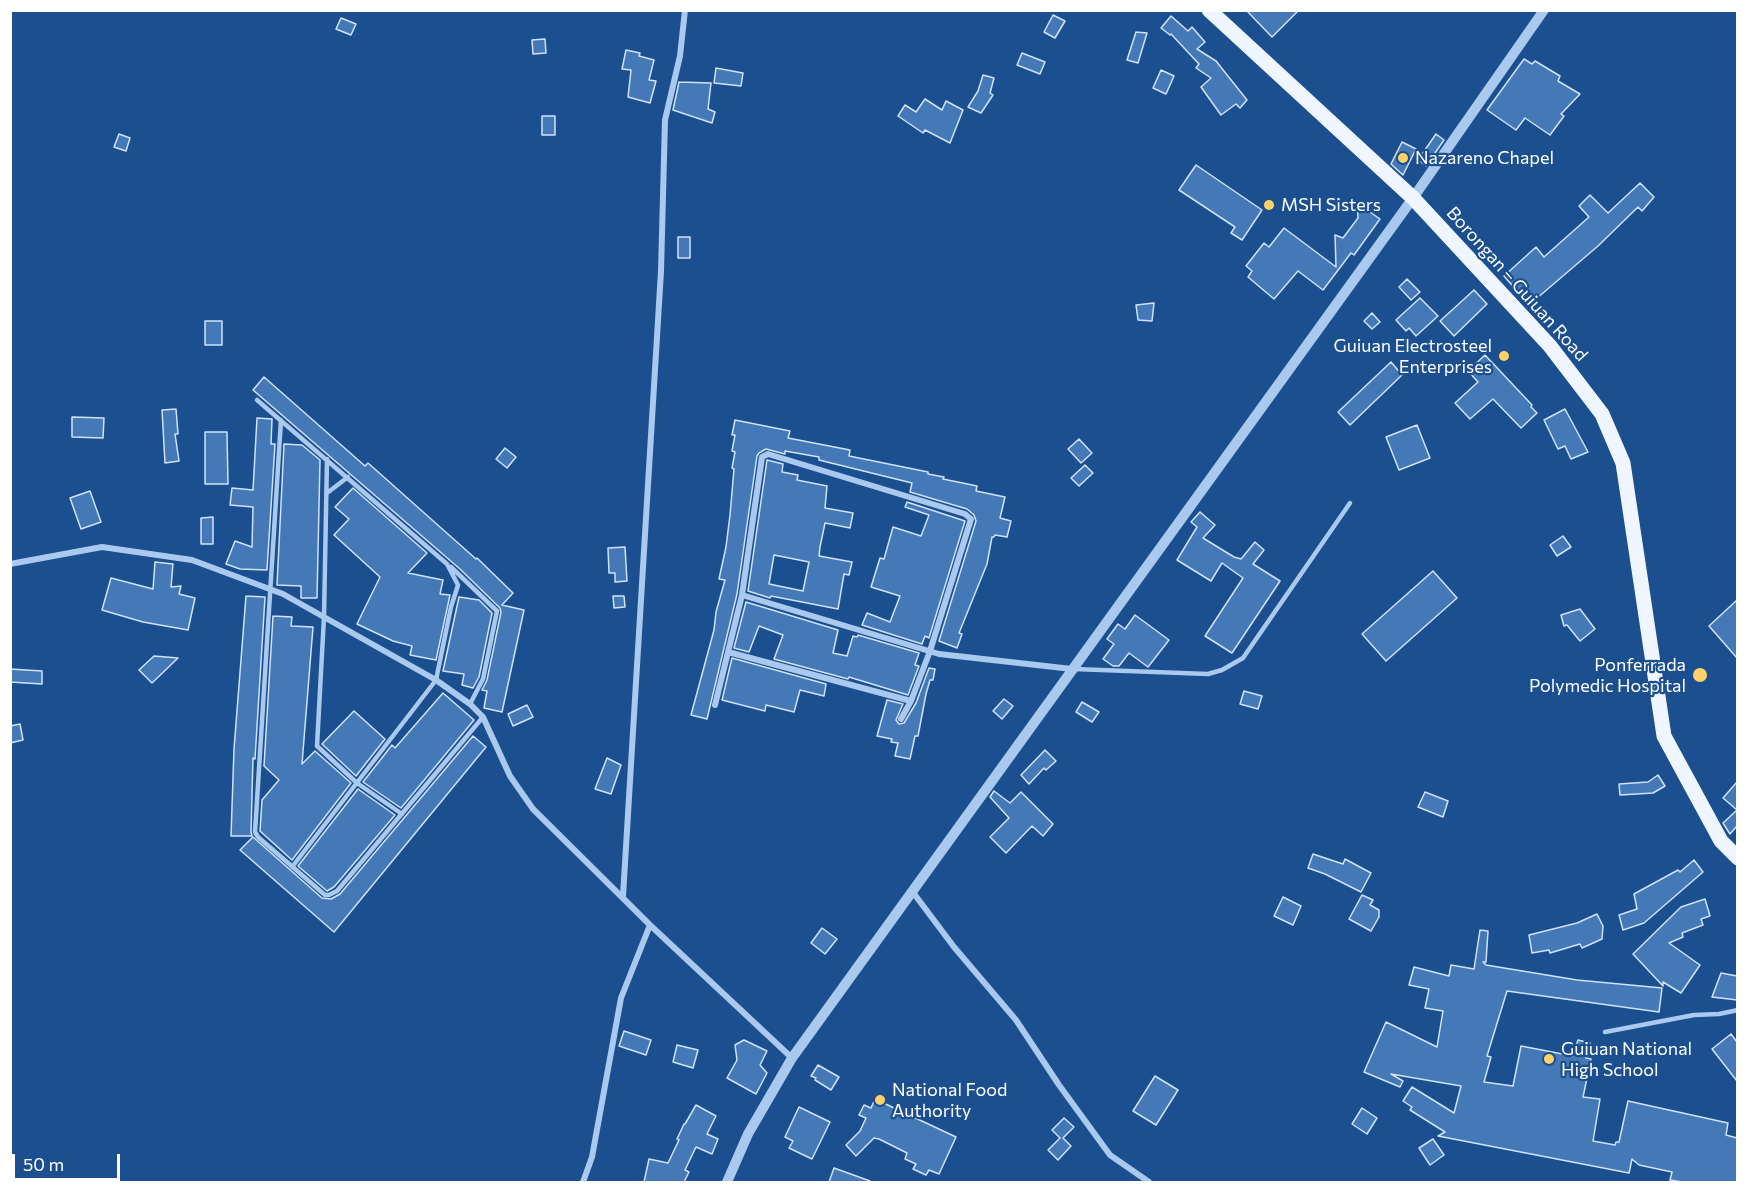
<!DOCTYPE html>
<meta charset="utf-8">
<style>
body{margin:0}
#map{position:relative;width:1748px;height:1193px;overflow:hidden;background:#1b4f8f;font-family:Commissioner,sans-serif}
canvas{display:block}
.frame{position:absolute;inset:0;border:12px solid #fff;pointer-events:none}
.scale{position:absolute;left:12px;top:1154px;width:108px;height:27px;box-sizing:border-box;border:3px solid #fff;border-top:0;padding-left:8px;font-size:18px;line-height:21px;white-space:nowrap;color:#fff;-webkit-text-stroke:4px #1b4f8f;paint-order:stroke}
</style>
<div id="map">
<canvas width="1748" height="1193"></canvas>
<div class="frame"></div>
<div class="scale">50 m</div>
</div>
<script>
const ctx = document.querySelector('canvas').getContext('2d');
ctx.lineJoin = 'round';
function fill(path, color) {
  ctx.fillStyle = color;
  ctx.fill(path, 'evenodd');
}
function poly(rows) {
  const path = new Path2D();
  for (const r of rows) {
    path.moveTo(r[0], r[1]);
    for (let i = 2; i < r.length; i += 2) path.lineTo(r[i], r[i + 1]);
  }
  return path;
}
function strokePath(path, color, width, dash) {
  ctx.strokeStyle = color;
  ctx.lineWidth = width;
  ctx.lineCap = dash ? 'butt' : 'round';
  ctx.setLineDash(dash || []);
  ctx.stroke(path);
}
function write(font, color, halo, rows, align = 'center') {
  ctx.font = font + ' Commissioner,sans-serif';
  ctx.lineWidth = 4.5;
  ctx.setLineDash([]);
  ctx.textBaseline = 'middle';
  ctx.strokeStyle = halo;
  ctx.fillStyle = color;
  for (const [text, x, y, turn = 0] of rows) {
    ctx.save();
    ctx.translate(x, y);
    ctx.rotate((+turn || 0) * Math.PI / 180);
    ctx.textAlign = isNaN(turn) ? turn : align;
    if (halo) ctx.strokeText(text, 0, 0);
    ctx.fillText(text, 0, 0);
    ctx.restore();
  }
}
const building = poly([
 [1246,10,1299,10,1272,37,1246,10],
 [1053,15,1065,21,1055,38,1044,32,1053,15],
 [1171,16,1188,31,1192,27,1205,42,1197,49,1216,61,1247,100,1240,108,1236,104,1221,115,1201,87,1211,78,1196,68,1199,64,1171,34,1170,35,1161,28,1171,16],
 [341,18,356,24,351,35,336,29,341,18],
 [1136,32,1147,33,1138,63,1127,60,1136,32],
 [545,39,546,53,533,54,532,40,545,39],
 [626,50,640,53,639,56,654,60,649,80,656,81,650,103,628,97,631,70,622,69,626,50],
 [1022,53,1045,62,1040,74,1017,65,1022,53],
 [1524,59,1532,64,1535,61,1560,76,1558,81,1580,94,1561,114,1564,116,1550,135,1525,118,1516,130,1487,110,1524,59],
 [716,68,743,73,741,86,714,83,716,68],
 [1161,70,1174,76,1166,94,1153,88,1161,70],
 [983,75,994,78,990,93,993,95,981,113,968,107,978,91,983,75],
 [679,82,711,83,708,109,715,112,712,123,673,110,679,82],
 [925,99,942,110,946,101,963,110,950,143,925,130,923,133,898,116,905,105,916,112,925,99],
 [542,116,555,116,555,135,542,135,542,116],
 [119,134,130,138,126,151,114,147,119,134],
 [1436,134,1444,140,1426,166,1418,160,1436,134],
 [1402,142,1416,149,1403,175,1391,164,1402,142],
 [1196,165,1262,210,1242,240,1231,233,1235,227,1179,190,1196,165],
 [1640,183,1654,197,1642,211,1638,207,1598,246,1529,305,1504,276,1536,247,1544,257,1589,217,1579,206,1590,195,1608,213,1640,183],
 [1357,203,1380,219,1354,255,1351,253,1323,290,1298,271,1274,299,1248,277,1252,271,1246,266,1264,243,1269,247,1284,228,1336,267,1335,235,1343,238,1358,218,1357,203],
 [678,237,690,237,690,258,678,258,678,237],
 [1407,279,1420,292,1411,300,1399,287,1407,279],
 [1474,290,1487,304,1454,336,1440,321,1474,290],
 [1420,298,1438,316,1416,336,1409,328,1406,331,1396,320,1420,298],
 [1154,303,1152,321,1138,320,1136,305,1154,303],
 [1372,313,1380,322,1372,329,1364,321,1372,313],
 [205,321,222,321,222,345,205,345,205,321],
 [1485,355,1532,405,1531,407,1537,413,1521,428,1493,399,1470,419,1455,403,1478,382,1468,371,1485,355],
 [1391,362,1402,375,1350,425,1338,412,1391,362],
 [264,377,365,466,368,463,476,559,477,558,513,593,502,605,524,610,502,712,484,708,487,691,482,690,487,680,501,612,500,608,460,569,253,390,264,377],
 [176,409,178,434,175,434,179,461,165,463,162,410,176,409],
 [1565,409,1588,452,1571,459,1565,446,1558,449,1544,420,1565,409],
 [72,417,104,418,103,438,72,437,72,417],
 [257,418,272,419,271,444,275,444,267,570,240,569,226,564,235,541,252,547,253,507,230,505,232,488,253,490,257,418],
 [735,420,790,431,788,438,850,450,849,456,928,472,928,474,944,477,943,479,977,486,976,491,1005,497,1000,518,1011,521,1007,537,995,535,994,537,992,537,987,564,959,633,962,634,957,648,939,641,976,521,974,515,967,509,910,492,912,483,819,460,819,457,785,451,785,454,766,449,759,453,757,456,737,594,707,719,691,715,714,630,716,612,725,580,719,579,726,547,730,515,734,469,732,468,735,452,732,451,735,435,732,435,735,420],
 [1417,425,1430,458,1399,470,1386,437,1417,425],
 [205,432,227,432,228,484,205,484,205,432],
 [1079,439,1092,453,1081,463,1068,449,1079,439],
 [284,444,302,445,320,460,317,598,301,598,301,586,277,585,284,444],
 [505,448,516,457,507,468,496,459,505,448],
 [767,460,783,464,782,472,798,475,797,480,827,486,825,508,853,513,850,528,825,523,820,547,819,556,852,562,849,575,844,574,838,609,771,596,770,598,748,591,767,460],
 [774,555,809,562,803,591,769,584,774,555],
 [1085,465,1093,473,1079,486,1071,478,1085,465],
 [353,488,427,553,408,573,443,580,440,594,450,595,436,660,410,655,412,646,393,641,357,624,380,577,334,535,349,519,335,507,353,488],
 [90,491,101,522,81,529,70,498,90,491],
 [907,502,965,521,929,638,925,636,922,644,862,625,867,613,890,622,900,596,871,587,880,558,884,559,893,527,921,536,929,515,905,507,907,502],
 [1200,512,1215,525,1203,538,1234,557,1241,559,1255,542,1264,550,1253,564,1280,581,1232,653,1205,636,1243,578,1222,563,1211,581,1177,560,1197,527,1191,522,1200,512],
 [213,517,213,544,201,544,201,518,213,517],
 [1563,536,1571,547,1557,556,1550,545,1563,536],
 [625,547,627,581,615,582,615,573,609,573,608,548,625,547],
 [155,562,173,564,171,587,181,586,179,594,195,598,188,630,143,622,102,610,111,578,153,589,155,562],
 [1433,571,1457,598,1386,661,1362,634,1433,571],
 [246,596,265,597,255,759,253,758,251,832,252,836,231,836,234,749,246,596],
 [613,596,624,596,625,607,614,608,613,596],
 [459,597,479,600,492,613,479,677,473,688,462,685,464,674,443,671,459,597],
 [1737,600,1737,658,1709,626,1737,600],
 [746,602,838,630,833,653,847,656,853,636,857,637,858,635,919,653,915,665,919,666,908,695,849,677,848,679,774,659,783,635,759,626,749,652,734,648,746,602],
 [1580,609,1595,629,1580,641,1567,625,1564,626,1561,615,1580,609],
 [1135,615,1169,640,1148,667,1129,653,1119,666,1113,666,1103,659,1114,644,1107,639,1118,624,1125,629,1135,615],
 [273,616,292,617,291,626,313,627,302,764,315,751,351,783,292,860,260,831,262,800,279,780,264,766,273,616],
 [154,656,178,658,152,683,139,670,154,656],
 [732,658,826,684,824,696,800,690,794,712,766,705,765,711,722,700,732,658],
 [929,668,935,669,933,680,930,680,926,694,918,736,915,736,910,759,895,756,898,743,891,742,892,739,877,736,887,700,903,704,896,720,899,724,904,723,916,703,929,668],
 [10,669,42,671,42,684,10,682,10,669],
 [1244,691,1262,696,1258,709,1240,704,1244,691],
 [443,693,474,720,401,808,363,782,392,745,395,748,443,693],
 [1004,699,1013,706,1002,719,993,711,1004,699],
 [1082,702,1099,712,1092,722,1076,712,1082,702],
 [527,705,533,717,513,726,508,714,527,705],
 [354,711,385,739,356,776,322,744,354,711],
 [20,724,23,740,10,743,10,726,20,724],
 [473,736,486,747,334,932,240,850,253,837,322,898,331,899,340,894,473,736],
 [1045,750,1056,761,1046,770,1044,768,1029,784,1021,775,1045,750],
 [607,758,621,765,611,794,595,789,607,758],
 [1658,775,1665,786,1653,793,1620,795,1619,784,1648,782,1658,775],
 [1737,782,1737,826,1730,834,1723,823,1737,810,1723,798,1737,782],
 [358,789,395,815,334,887,327,891,298,866,358,789],
 [994,791,1010,803,1021,792,1053,824,1043,836,1032,826,1006,853,990,837,1009,818,990,797,994,791],
 [1425,792,1448,801,1443,817,1418,807,1425,792],
 [1313,854,1343,864,1345,859,1371,873,1361,892,1325,874,1308,868,1313,854],
 [1694,860,1703,872,1644,923,1623,930,1619,915,1637,909,1634,894,1678,870,1680,872,1694,860],
 [1362,895,1373,900,1370,905,1379,910,1379,917,1371,931,1349,919,1362,895],
 [1283,897,1301,906,1293,925,1274,916,1283,897],
 [1705,899,1710,916,1701,919,1703,925,1682,933,1683,937,1669,943,1700,965,1681,993,1663,982,1663,986,1633,954,1681,907,1705,899],
 [1597,914,1603,926,1602,939,1582,948,1580,944,1550,953,1549,950,1532,953,1529,935,1577,923,1597,914],
 [822,928,837,939,825,954,811,943,822,928],
 [1480,930,1488,931,1486,962,1483,962,1486,965,1577,980,1662,988,1659,1012,1507,991,1487,1056,1491,1057,1484,1082,1513,1086,1521,1046,1573,1056,1578,1040,1590,1043,1586,1058,1591,1059,1583,1097,1600,1099,1593,1141,1615,1145,1616,1142,1619,1142,1628,1101,1728,1123,1726,1135,1737,1138,1737,1182,1682,1182,1670,1180,1672,1172,1639,1165,1632,1159,1629,1173,1438,1136,1445,1132,1410,1110,1412,1107,1403,1101,1412,1087,1454,1113,1461,1086,1391,1074,1403,1081,1400,1087,1364,1072,1386,1022,1437,1047,1443,1011,1425,1008,1429,989,1409,985,1414,967,1449,976,1451,965,1474,969,1480,930],
 [1721,973,1737,976,1737,1000,1712,997,1721,973],
 [624,1031,651,1040,646,1055,619,1046,624,1031],
 [1731,1034,1737,1042,1737,1081,1712,1049,1731,1034],
 [744,1040,767,1051,760,1065,767,1073,756,1094,727,1078,737,1060,735,1045,744,1040],
 [677,1045,698,1050,693,1068,673,1062,677,1045],
 [818,1065,839,1077,831,1090,815,1080,816,1078,811,1076,818,1065],
 [1155,1076,1178,1090,1156,1125,1133,1111,1155,1076],
 [875,1099,956,1137,939,1174,929,1170,926,1175,913,1169,916,1164,905,1159,907,1153,879,1139,874,1138,856,1156,846,1145,860,1131,866,1118,859,1115,864,1105,871,1108,875,1099],
 [696,1105,716,1116,707,1134,718,1139,712,1154,696,1147,685,1170,689,1172,684,1182,644,1182,649,1159,668,1163,679,1140,677,1139,684,1124,685,1124,696,1105],
 [799,1107,830,1122,812,1159,789,1148,793,1141,785,1137,799,1107],
 [1362,1108,1377,1118,1367,1134,1352,1124,1362,1108],
 [1064,1118,1074,1127,1063,1138,1071,1146,1058,1160,1048,1150,1060,1138,1052,1130,1064,1118],
 [1433,1139,1444,1155,1430,1165,1419,1148,1433,1139],
 [834,1168,870,1181,870,1182,829,1182,834,1168]
]);
fill(building, '#4478b7');
strokePath(building, '#cfe3fa', 1.5);
strokePath(poly([
 [257,400,447,564,458,585,451,607,436,680,292,867],
 [281,420,255,832,258,837,325,895,329,895,337,891,483,717],
 [327,459,324,617,317,746,357,783,402,814],
 [327,493,348,477],
 [451,567,497,611,483,679,470,704],
 [1074,669,1208,674,1222,670,1243,658,1350,503],
 [1605,1032,1694,1015,1719,1014,1738,1010]
]), '#a9c9ee', 4.5);
strokePath(poly([
 [10,564,102,547,192,560,283,594,436,680,470,704,483,717,510,776,533,809,650,925,792,1058],
 [742,595,939,654,1072,669],
 [728,652,911,701],
 [715,705,742,595,762,457,768,454,965,514,971,519,930,651,911,701,901,719],
 [912,891,954,947,1016,1020,1059,1085,1110,1155,1149,1182],
 [623,896,661,271,665,120,680,56,685,10],
 [583,1182,592,1157,621,998,650,925]
]), '#a9c9ee', 6);
strokePath(poly([
 [727,1182,748,1134,792,1058,1413,198,1544,10]
]), '#a9c9ee', 10);
strokePath(poly([
 [1209,10,1413,198,1550,346,1602,414,1623,463,1664,736,1721,841,1738,858]
]), '#f0f6ff', 15);
for (const [x, y, r, color] of [
 [1403,158,6,"#ffd166"],
 [1269,205,6,"#ffd166"],
 [1504,356,6,"#ffd166"],
 [1700,675,8,"#ffd166"],
 [1549,1059,6,"#ffd166"],
 [880,1100,6,"#ffd166"]
]) {
  const dot = new Path2D();
  dot.arc(x, y, r, 0, 2 * Math.PI);
  ctx.fillStyle = color;
  ctx.fill(dot);
  strokePath(dot, '#1b4f8f', 2);
}
write('18px', '#fff', '#1b4f8f', [
 ["Nazareno Chapel",1415,158],
 ["MSH Sisters",1281,205],
 ["Guiuan Electrosteel",1492,346,"right"],
 ["Enterprises",1492,367,"right"],
 ["Ponferrada",1686,665,"right"],
 ["Polymedic Hospital",1686,686,"right"],
 ["Guiuan National",1561,1049],
 ["High School",1561,1070],
 ["National Food",892,1090],
 ["Authority",892,1111]
], 'left');
write('18px', '#fff', '#1b4f8f', [
 ["Borongan – Guiuan Road",1517,284,48]
]);
</script>
